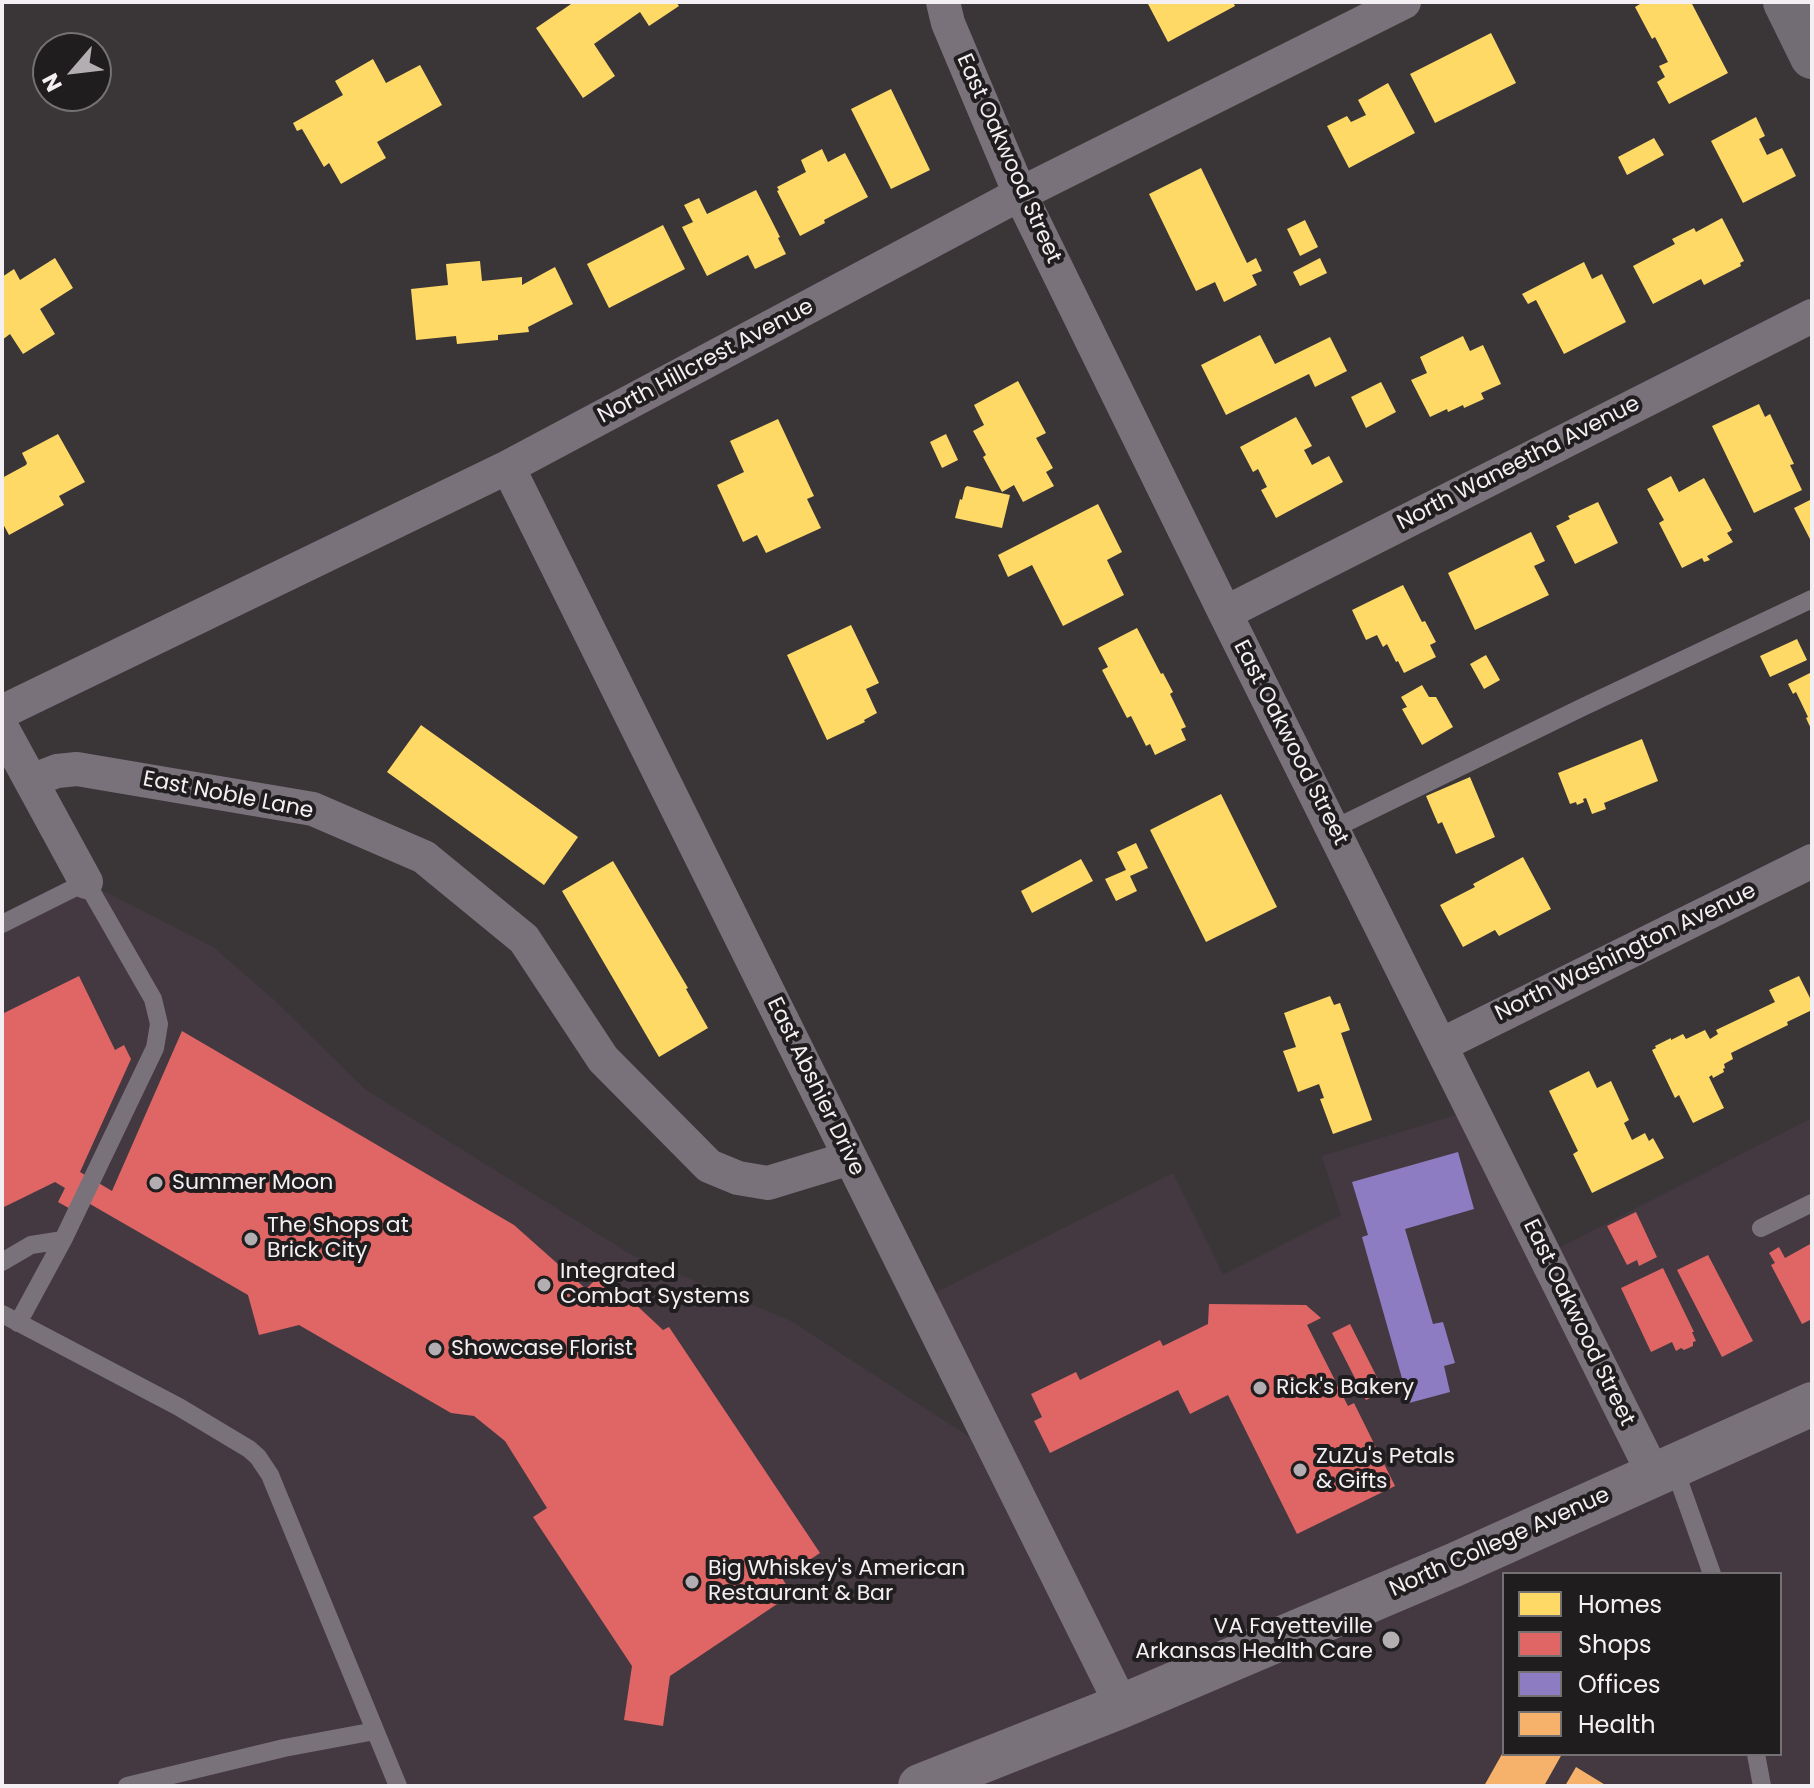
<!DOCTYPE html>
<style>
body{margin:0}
#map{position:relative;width:1814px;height:1788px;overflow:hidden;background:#3a3638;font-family:Poppins,sans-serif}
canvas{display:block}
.frame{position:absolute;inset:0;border:4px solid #f4eff2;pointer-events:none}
.legend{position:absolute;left:1502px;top:1572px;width:280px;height:184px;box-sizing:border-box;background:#201d1f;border:2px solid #757173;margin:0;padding:10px 14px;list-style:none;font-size:24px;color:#f4eff2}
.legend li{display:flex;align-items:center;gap:16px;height:40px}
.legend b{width:40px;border:2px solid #757173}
.north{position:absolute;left:32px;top:32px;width:80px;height:80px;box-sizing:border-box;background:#201d1f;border:2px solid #757173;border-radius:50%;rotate:242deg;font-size:22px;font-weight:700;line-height:32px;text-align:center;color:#f4eff2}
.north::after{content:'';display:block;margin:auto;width:28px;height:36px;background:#b3aeb1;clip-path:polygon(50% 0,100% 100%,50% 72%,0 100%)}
</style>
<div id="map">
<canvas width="1814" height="1788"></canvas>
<div class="frame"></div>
<ul class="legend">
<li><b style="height:22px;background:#ffd966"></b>Homes</li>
<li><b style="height:22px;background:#e06666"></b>Shops</li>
<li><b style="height:22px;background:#8e7cc3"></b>Offices</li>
<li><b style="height:22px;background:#f6b26b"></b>Health</li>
</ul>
<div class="north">N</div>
</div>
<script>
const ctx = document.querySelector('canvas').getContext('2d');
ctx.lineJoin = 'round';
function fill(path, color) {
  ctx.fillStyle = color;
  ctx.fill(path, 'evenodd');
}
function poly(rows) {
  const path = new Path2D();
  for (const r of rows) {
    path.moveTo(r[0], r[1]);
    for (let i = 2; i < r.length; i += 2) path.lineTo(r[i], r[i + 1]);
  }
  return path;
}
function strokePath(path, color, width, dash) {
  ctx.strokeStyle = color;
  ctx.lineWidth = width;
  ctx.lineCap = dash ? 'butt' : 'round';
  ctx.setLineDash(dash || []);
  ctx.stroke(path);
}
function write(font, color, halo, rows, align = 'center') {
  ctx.font = font + ' Poppins,sans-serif';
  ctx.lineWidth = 8;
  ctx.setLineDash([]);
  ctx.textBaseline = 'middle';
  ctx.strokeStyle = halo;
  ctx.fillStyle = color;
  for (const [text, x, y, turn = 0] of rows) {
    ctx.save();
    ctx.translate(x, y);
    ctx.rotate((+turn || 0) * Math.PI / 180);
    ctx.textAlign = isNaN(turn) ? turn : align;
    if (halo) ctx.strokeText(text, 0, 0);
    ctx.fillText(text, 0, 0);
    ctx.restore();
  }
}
fill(poly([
 [86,882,213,947,272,998,366,1090,630,1254,791,1321,997,1455,921,1300,1173,1173,1223,1275,1341,1215,1322,1156,1473,1110,1545,1255,1812,1118,1812,1786,2,1786,2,924],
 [1504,1574,1780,1574,1780,1754,1504,1754]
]), '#443941');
fill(poly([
 [574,2,676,2,679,6,649,26,640,12,594,44,615,76,583,98,536,28],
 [1147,2,1233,2,1235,6,1168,42],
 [1639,2,1691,2,1728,73,1669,104,1657,82,1665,77,1659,66,1668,62,1655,37,1652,39,1635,7,1640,4],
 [1491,33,1516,83,1435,123,1410,74],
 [373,59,386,83,420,65,442,105,377,142,386,158,341,184,329,163,324,167,302,129,297,131,293,123,343,95,335,81],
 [1388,83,1415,133,1349,168,1327,126,1347,116,1351,122,1366,115,1358,100],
 [891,89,930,170,891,189,851,109],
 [1756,117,1765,136,1759,139,1767,155,1782,148,1796,176,1743,203,1711,141],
 [1654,138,1664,155,1627,175,1618,157],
 [822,149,828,162,845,153,868,197,824,220,825,223,800,236,777,191,779,190,777,187,806,172,801,160],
 [1201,168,1247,263,1256,258,1262,271,1252,275,1257,285,1224,302,1215,282,1196,291,1149,194],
 [756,190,780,237,778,238,786,254,755,269,748,255,707,276,682,227,693,222,684,205,699,198,707,214],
 [1722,218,1744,261,1740,263,1741,266,1704,285,1701,279,1653,304,1633,266,1675,244,1672,239,1694,228,1696,232],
 [1305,220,1318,247,1300,256,1287,229],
 [663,225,685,269,609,308,587,264],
 [55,258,73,288,40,309,55,334,23,354,10,334,2,340,2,277,14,269,20,280],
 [1320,258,1327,273,1300,286,1293,272],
 [480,261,482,281,522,277,522,285,555,267,573,304,528,327,529,332,498,335,498,340,457,344,456,336,416,340,411,289,448,285,446,264],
 [1584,262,1592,279,1602,274,1626,322,1564,354,1536,300,1528,304,1522,294],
 [1260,335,1275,364,1330,337,1347,371,1315,387,1309,374,1226,415,1201,365],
 [1463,336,1470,351,1483,345,1501,384,1481,393,1484,399,1464,408,1463,405,1448,412,1447,409,1430,417,1411,380,1427,373,1420,357],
 [1018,381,1046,433,1036,438,1053,468,1046,472,1054,486,1023,502,1014,485,1002,492,983,457,986,455,973,431,984,425,974,405],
 [1381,382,1396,412,1366,428,1351,397],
 [1759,404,1765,417,1770,414,1794,464,1790,465,1802,490,1754,513,1712,426],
 [1296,417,1312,446,1304,450,1312,465,1329,456,1343,482,1276,518,1261,490,1267,487,1258,469,1253,472,1240,447],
 [778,419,814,496,807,499,821,528,766,553,757,535,743,542,717,485,744,472,730,441],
 [58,434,85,482,59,496,64,505,9,535,2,522,2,478,26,465,27,463,22,453],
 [946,434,958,460,942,468,930,442],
 [1671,476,1679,492,1704,478,1732,530,1727,533,1733,542,1707,556,1710,560,1704,562,1702,558,1682,568,1659,523,1664,520,1647,489],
 [967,486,1010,495,1002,528,955,518,960,499,962,500,965,488],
 [1812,499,1812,543,1794,508],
 [1598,502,1618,543,1575,564,1556,526,1570,519,1568,516],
 [1098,504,1122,552,1107,560,1124,595,1063,626,1032,565,1008,577,998,555],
 [1531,532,1545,561,1534,566,1549,595,1475,630,1448,573],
 [1403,585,1422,622,1425,621,1436,642,1430,645,1436,657,1404,673,1398,661,1396,662,1387,644,1383,647,1377,635,1366,640,1352,610],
 [851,625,879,683,866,689,877,713,864,720,865,722,827,740,787,655],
 [1137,628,1161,674,1163,673,1173,692,1170,694,1186,727,1181,729,1186,740,1155,755,1150,744,1146,746,1131,716,1127,718,1102,670,1108,667,1098,648],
 [1797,639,1807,660,1770,677,1760,656],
 [1486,655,1500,680,1484,689,1470,664],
 [1812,672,1812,731,1806,718,1808,717,1796,692,1793,694,1788,684],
 [1422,685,1429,697,1436,697,1453,727,1422,745,1402,709,1407,707,1401,697],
 [421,725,578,837,544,885,387,772],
 [1642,739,1658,781,1604,803,1606,809,1592,814,1586,798,1583,799,1584,802,1577,805,1576,802,1570,804,1558,773],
 [1470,777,1495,837,1456,854,1442,822,1438,824,1426,796],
 [1221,794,1277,907,1206,942,1150,830],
 [1136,843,1148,868,1130,876,1137,891,1116,901,1105,879,1126,870,1117,852],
 [1523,857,1551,909,1499,936,1495,930,1463,947,1440,905,1475,887,1473,884],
 [1081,859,1093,881,1032,913,1021,891],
 [613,861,688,988,686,989,708,1028,659,1057,562,891],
 [1799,976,1812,1002,1812,1010,1787,1022,1788,1025,1731,1053,1733,1059,1724,1064,1725,1068,1723,1069,1724,1072,1713,1078,1712,1075,1709,1077,1724,1108,1693,1123,1679,1095,1675,1098,1652,1050,1656,1048,1655,1046,1671,1038,1671,1040,1683,1034,1686,1039,1705,1030,1710,1039,1718,1034,1716,1030,1775,1002,1769,990],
 [1330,996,1334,1005,1340,1003,1350,1030,1341,1033,1372,1120,1333,1134,1320,1099,1324,1098,1319,1084,1298,1092,1283,1051,1296,1047,1284,1013],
 [1589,1071,1597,1088,1611,1081,1629,1120,1624,1123,1632,1140,1645,1133,1649,1141,1653,1138,1664,1158,1592,1193,1573,1154,1578,1151,1549,1091]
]), '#ffd966');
fill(poly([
 [79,976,115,1050,124,1045,131,1059,80,1172,112,1191,182,1031,514,1225,586,1289,602,1273,663,1330,669,1327,820,1553,782,1578,792,1594,670,1676,663,1726,624,1720,632,1666,533,1517,547,1508,505,1441,474,1416,451,1413,299,1325,259,1335,248,1295,90,1204,83,1216,58,1202,65,1188,55,1182,2,1208,2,1014],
 [1636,1212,1657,1257,1639,1266,1637,1260,1627,1265,1607,1226],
 [1812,1243,1812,1319,1802,1324,1771,1265,1775,1263,1769,1253,1779,1247,1785,1258],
 [1708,1255,1753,1341,1722,1357,1677,1270],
 [1663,1268,1694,1332,1692,1332,1696,1341,1693,1342,1693,1346,1684,1350,1681,1348,1676,1351,1672,1342,1651,1352,1621,1288],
 [1209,1304,1306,1305,1321,1318,1307,1325,1348,1406,1354,1403,1395,1486,1297,1534,1228,1395,1190,1414,1178,1390,1050,1453,1034,1421,1042,1417,1031,1394,1076,1372,1080,1380,1160,1340,1163,1346,1208,1324],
 [1350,1324,1384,1391,1366,1400,1332,1333]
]), '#e06666');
fill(poly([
 [1458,1152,1474,1209,1405,1229,1433,1324,1443,1322,1455,1363,1444,1366,1450,1392,1409,1403,1362,1237,1368,1235,1352,1182]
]), '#8e7cc3');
fill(poly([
 [1502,1754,1562,1754,1544,1786,1484,1786],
 [1576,1767,1607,1786,1565,1786]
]), '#f6b26b');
strokePath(poly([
 [1333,829,1583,707,1812,599],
 [2,924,86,882,153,999,159,1024,155,1048,63,1240,18,1323],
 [1761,1228,1812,1203],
 [2,1262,31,1245,63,1240],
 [2,1314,179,1407,249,1449,258,1457,270,1475,398,1786],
 [1674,1467,1712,1574],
 [1756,1754,1762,1786],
 [127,1786,284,1748,375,1731]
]), '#7a727b', 18);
strokePath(poly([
 [943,2,948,23,1020,194,1225,613,1654,1475],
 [508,467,1122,1706],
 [1225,613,1812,316],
 [2,712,508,467,1020,194,1404,2],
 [2,728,86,882],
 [31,781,57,771,77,769,313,809,424,857,524,939,603,1059,709,1166,738,1178,768,1183,850,1158],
 [1441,1045,1812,861]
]), '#7a727b', 34);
strokePath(poly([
 [1785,2,1812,57]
]), '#726c74', 44);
strokePath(poly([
 [920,1786,1122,1706,1454,1565,1812,1404]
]), '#7a727a', 44);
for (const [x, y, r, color] of [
 [156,1183,8,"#b3aeb1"],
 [251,1239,8,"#b3aeb1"],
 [544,1285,8,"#b3aeb1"],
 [435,1349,8,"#b3aeb1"],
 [1260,1388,8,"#b3aeb1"],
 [1300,1470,8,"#b3aeb1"],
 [692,1582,8,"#b3aeb1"],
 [1391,1640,10,"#b3aeb1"]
]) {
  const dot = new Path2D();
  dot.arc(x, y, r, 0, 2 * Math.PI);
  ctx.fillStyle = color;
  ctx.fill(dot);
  strokePath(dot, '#201d1f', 3);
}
write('22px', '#f4eff2', '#201d1f', [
 ["East Oakwood Street",1008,159,66],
 ["North Hillcrest Avenue",706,362,-28],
 ["North Waneetha Avenue",1519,464,-27],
 ["East Oakwood Street",1290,743,63],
 ["East Noble Lane",228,796,11],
 ["North Washington Avenue",1626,953,-26],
 ["East Abshier Drive",815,1087,64],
 ["East Oakwood Street",1578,1323,64],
 ["North College Avenue",1500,1543,-24]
]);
write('22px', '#f4eff2', '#201d1f', [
 ["Summer Moon",172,1183],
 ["The Shops at",267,1226],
 ["Brick City",267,1251],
 ["Integrated",560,1272],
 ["Combat Systems",560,1297],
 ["Showcase Florist",451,1349],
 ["Rick's Bakery",1276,1388],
 ["ZuZu's Petals",1316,1457],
 ["& Gifts",1316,1482],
 ["Big Whiskey's American",708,1569],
 ["Restaurant & Bar",708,1594],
 ["VA Fayetteville",1373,1627,"right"],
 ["Arkansas Health Care",1373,1652,"right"]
], 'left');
</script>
